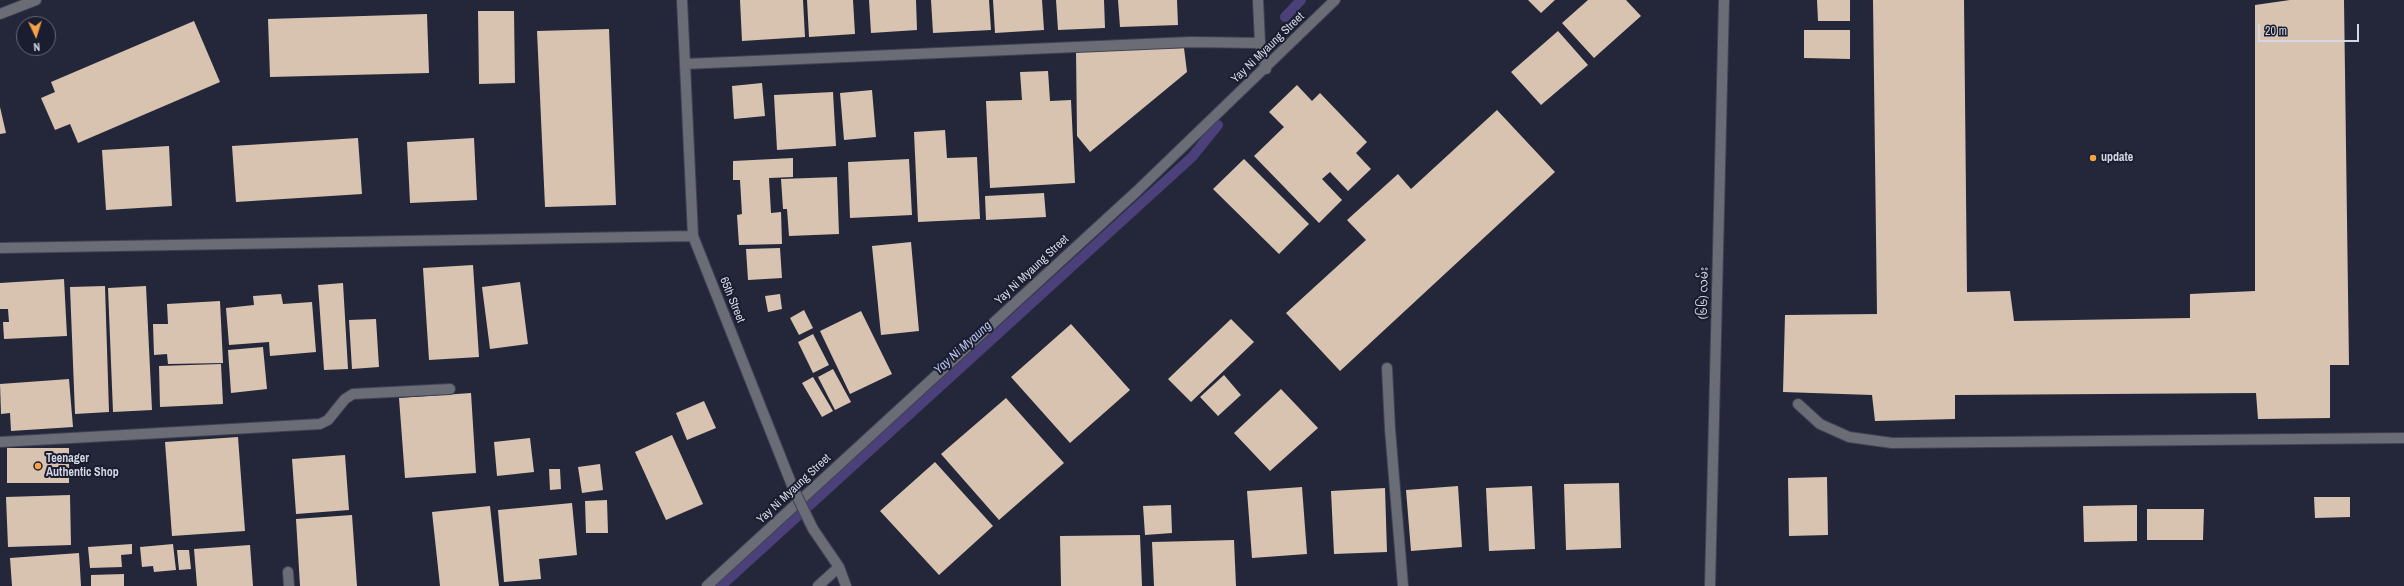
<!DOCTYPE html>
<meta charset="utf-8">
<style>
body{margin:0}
#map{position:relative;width:2404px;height:586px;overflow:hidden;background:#242739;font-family:"Archivo Narrow",sans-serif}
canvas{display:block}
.north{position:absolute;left:16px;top:16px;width:40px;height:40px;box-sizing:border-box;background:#1a1d2f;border:1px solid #646777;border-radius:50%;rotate:176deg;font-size:11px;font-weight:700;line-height:16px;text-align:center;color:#d4d7e3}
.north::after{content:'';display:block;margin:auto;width:14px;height:18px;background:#f7a148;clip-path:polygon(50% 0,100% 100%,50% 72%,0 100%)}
.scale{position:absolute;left:2258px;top:24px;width:101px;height:18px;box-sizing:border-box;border:2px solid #d4d7e3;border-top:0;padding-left:5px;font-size:12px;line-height:14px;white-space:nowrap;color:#d4d7e3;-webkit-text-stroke:3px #1a1d2f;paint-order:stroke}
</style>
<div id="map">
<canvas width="2404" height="586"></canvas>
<div class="north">N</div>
<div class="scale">20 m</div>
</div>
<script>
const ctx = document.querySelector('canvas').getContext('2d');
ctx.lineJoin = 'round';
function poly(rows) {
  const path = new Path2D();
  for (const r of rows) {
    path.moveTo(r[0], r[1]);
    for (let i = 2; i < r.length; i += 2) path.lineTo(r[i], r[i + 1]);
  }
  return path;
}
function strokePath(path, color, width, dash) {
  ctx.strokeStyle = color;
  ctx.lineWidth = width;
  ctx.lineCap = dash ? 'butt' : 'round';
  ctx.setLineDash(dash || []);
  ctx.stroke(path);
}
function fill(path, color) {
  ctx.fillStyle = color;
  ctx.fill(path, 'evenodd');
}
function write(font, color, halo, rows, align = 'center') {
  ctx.font = font + ' "Archivo Narrow","Noto Sans Myanmar",sans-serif';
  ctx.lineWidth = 4;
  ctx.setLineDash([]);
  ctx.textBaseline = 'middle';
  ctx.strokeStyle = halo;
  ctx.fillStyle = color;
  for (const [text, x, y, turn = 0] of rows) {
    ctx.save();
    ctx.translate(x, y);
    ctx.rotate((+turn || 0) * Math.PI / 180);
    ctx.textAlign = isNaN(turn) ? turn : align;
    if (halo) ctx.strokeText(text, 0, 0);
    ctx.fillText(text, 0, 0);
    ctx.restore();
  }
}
strokePath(poly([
 [1285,17,1301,0],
 [721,586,1192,157,1218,125]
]), '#4b4079', 10);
fill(poly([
 [740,0,803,0,805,37,742,41],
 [807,0,853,0,855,34,809,37],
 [869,0,916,0,917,30,871,33],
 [931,0,989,0,991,30,933,33],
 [993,0,1042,0,1044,30,995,33],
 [1056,0,1104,0,1105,28,1058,30],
 [1118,0,1177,0,1178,25,1120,27],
 [1528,0,1555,0,1541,13],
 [1588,0,1626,0,1641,16,1594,58,1562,23],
 [1817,0,1850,0,1850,21,1818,21],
 [1873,0,1964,0,1967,292,2010,291,2014,321,2190,318,2190,294,2255,291,2255,5,2290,0,2344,0,2349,365,2330,365,2330,418,2258,419,2256,393,1955,395,1955,419,1875,421,1872,395,1783,392,1785,315,1877,314],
 [478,11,514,11,515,83,479,84],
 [427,14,429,73,270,77,268,19],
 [194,21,220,82,78,143,70,124,55,130,41,98,55,92,51,82],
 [609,29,616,205,545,207,537,31],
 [1804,30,1850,30,1850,59,1804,58],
 [1558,31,1588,65,1541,105,1511,72],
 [1184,48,1187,72,1090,152,1077,136,1076,50],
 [1048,71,1050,101,1071,100,1075,183,990,188,986,101,1022,100,1020,72],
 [762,83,765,116,734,119,732,86],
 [1297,85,1312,101,1320,93,1367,142,1356,153,1371,169,1348,191,1330,172,1322,179,1342,200,1319,223,1254,156,1284,127,1269,112],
 [872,90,876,137,844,140,840,93],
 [833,92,836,146,777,150,774,95],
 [0,107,6,133,0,134],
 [1497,110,1555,172,1340,371,1286,313,1366,240,1347,220,1398,174,1411,189],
 [945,130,947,158,977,157,980,219,918,222,914,132],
 [358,138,362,194,236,202,232,146],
 [474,138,477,200,410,203,407,142],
 [169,146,172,206,106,210,102,150],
 [793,158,793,177,769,178,771,213,781,212,782,244,739,245,737,215,742,214,740,180,733,180,733,161],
 [909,159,912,215,850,218,848,162],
 [1244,159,1309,224,1279,254,1213,189],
 [837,177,839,234,789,236,787,209,783,209,781,179],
 [1044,193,1046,217,986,220,985,196],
 [911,242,919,331,881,335,872,246],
 [780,248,782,278,748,280,746,249],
 [473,265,479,357,429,360,423,268],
 [64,279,67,336,4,339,3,322,9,322,8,309,0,309,0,283],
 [520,282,528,344,490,349,482,287],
 [343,283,348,369,324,370,318,285],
 [105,286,109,412,75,414,70,287],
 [146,286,152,410,113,412,108,288],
 [281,294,283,304,312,302,316,352,270,356,269,342,229,345,226,308,254,305,253,296],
 [780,294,782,309,768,312,765,296],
 [220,301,223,363,168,364,167,354,154,355,153,324,168,324,167,304],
 [804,310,813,328,799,335,790,318],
 [861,311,892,374,850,394,820,331],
 [376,319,379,367,352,369,349,320],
 [1231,319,1254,342,1191,402,1168,379],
 [1071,324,1130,390,1070,443,1011,377],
 [813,334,829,365,813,373,798,342],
 [263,347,267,389,231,393,228,350],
 [221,364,223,404,160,407,159,366],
 [833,369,851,402,835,410,818,377],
 [1224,375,1241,395,1218,416,1200,397],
 [813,377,833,411,822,417,802,383],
 [69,379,73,427,11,431,10,413,1,414,0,384],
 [1281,389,1318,428,1270,471,1234,433],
 [471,393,476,473,405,478,399,398],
 [1006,398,1064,463,999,520,941,454],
 [704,401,716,428,687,440,676,413],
 [672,435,703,504,666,520,635,452],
 [238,437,245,531,172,536,165,442],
 [530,438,534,472,497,476,494,442],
 [7,448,69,448,69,483,7,483],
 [345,455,349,510,296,514,292,459],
 [935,462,993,526,939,575,880,511],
 [600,464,603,490,582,493,578,467],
 [549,469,560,469,561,489,550,490],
 [1827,477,1828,535,1789,536,1788,478],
 [1619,483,1621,548,1566,550,1564,484],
 [1458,486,1462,547,1411,551,1406,490],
 [1532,486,1535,549,1489,551,1486,488],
 [1302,487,1307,554,1252,558,1247,491],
 [1385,488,1387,552,1334,554,1331,491],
 [70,495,71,545,8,547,6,497],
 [2314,497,2350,497,2350,517,2315,518],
 [607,500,608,533,586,533,585,501],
 [572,503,577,555,539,559,541,579,504,582,498,510],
 [1171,505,1172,533,1145,535,1143,506],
 [2137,505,2137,541,2084,542,2083,506],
 [490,506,499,586,440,586,432,512],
 [2147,509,2204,509,2203,540,2147,540],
 [352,515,357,586,300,586,296,519],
 [1140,535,1142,586,1061,586,1060,536],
 [1234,540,1236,586,1154,586,1152,542],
 [132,544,132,554,121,555,122,567,90,568,88,547],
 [173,544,176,570,154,572,153,566,142,567,140,547],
 [250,545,253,586,197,586,194,549],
 [177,550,189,550,191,569,179,570],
 [79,553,81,586,12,586,10,558],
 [124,574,124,586,91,586,91,575]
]), '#d8c3b1');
const minor = poly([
 [682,0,693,236,793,488],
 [1258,0,1260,43,1266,69],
 [0,14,36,0],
 [685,64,1191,42,1260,43],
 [0,248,693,236],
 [1387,368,1390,429,1403,586],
 [1798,404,1820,424,1849,437,1892,443,2404,438],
 [0,442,320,424,328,420,345,399,353,394,450,389],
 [813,529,839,567,846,586],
 [288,572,289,586],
 [707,586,1137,191,1335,0],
 [818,586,839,567],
 [1710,586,1724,0]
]);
strokePath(minor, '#404354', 12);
strokePath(minor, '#6a6c76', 10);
const minorBridge = poly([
 [793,488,813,529]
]);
strokePath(minorBridge, '#404354', 12, []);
strokePath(minorBridge, '#6a6c76', 10);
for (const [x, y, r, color] of [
 [2093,158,4,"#f7a148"],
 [38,466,4,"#f7a148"]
]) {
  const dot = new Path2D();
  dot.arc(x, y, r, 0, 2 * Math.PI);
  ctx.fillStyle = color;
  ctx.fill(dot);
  strokePath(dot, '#1a1d2f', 1.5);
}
write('12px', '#d4d7e3', '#1a1d2f', [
 ["Yay Ni Myaung Street",1268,48,-44],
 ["Yay Ni Myaung Street",1032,270,-43],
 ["(၆၆) လမ်း",1704,293,-89],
 ["65th Street",732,300,68],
 ["Yay Ni Myaung Street",794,489,-43]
]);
write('bold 12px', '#d4d7e3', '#1a1d2f', [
 ["update",2101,158],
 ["Teenager",46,459],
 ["Authentic Shop",46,473]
], 'left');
write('italic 13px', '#b9c1ed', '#1a1d2f', [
 ["Yay Ni Myaung",963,348,-42]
]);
</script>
